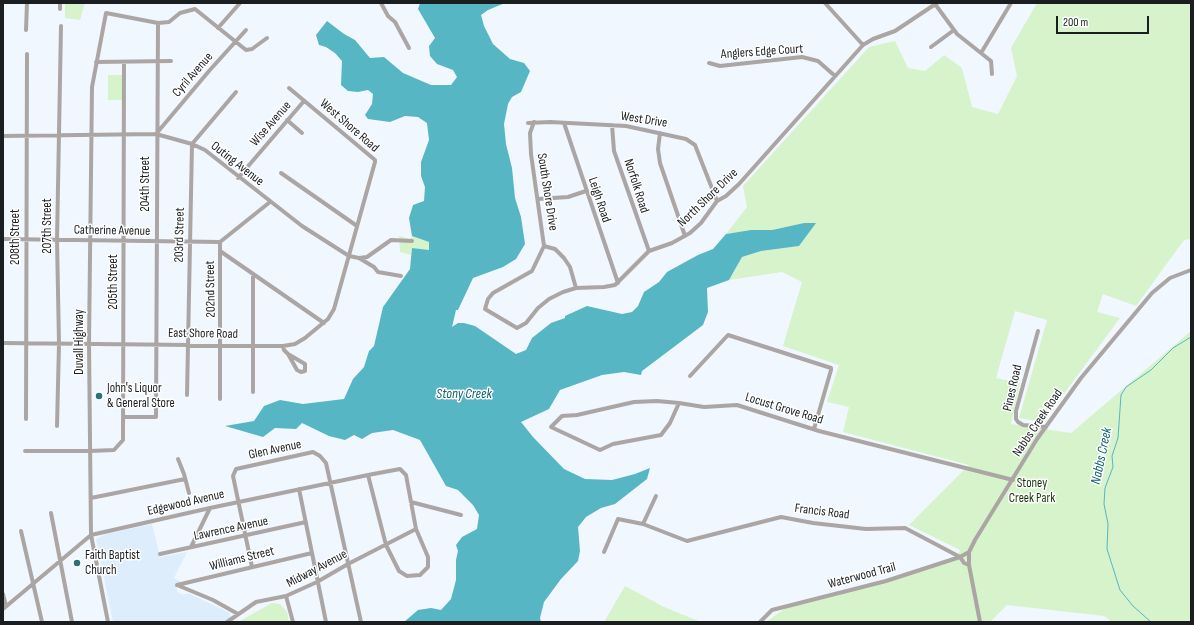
<!DOCTYPE html>
<style>
body{margin:0}
#map{position:relative;width:1194px;height:625px;overflow:hidden;background:#f0f7fe;font-family:"Sofia Sans Condensed",sans-serif}
canvas{display:block}
.frame{position:absolute;inset:0;border:4px solid #1b1e21;pointer-events:none}
.scale{position:absolute;left:1056px;top:16px;width:93px;height:18px;box-sizing:border-box;border:2px solid #1b1e21;border-top:0;padding-left:5px;font-size:12px;line-height:14px;white-space:nowrap;color:#1b1e21;-webkit-text-stroke:3px #fff;paint-order:stroke}
</style>
<div id="map">
<canvas width="1194" height="625"></canvas>
<div class="frame"></div>
<div class="scale">200 m</div>
</div>
<script>
const ctx = document.querySelector('canvas').getContext('2d');
ctx.lineJoin = 'round';
function fill(path, color) {
  ctx.fillStyle = color;
  ctx.fill(path, 'evenodd');
}
function poly(rows) {
  const path = new Path2D();
  for (const r of rows) {
    path.moveTo(r[0], r[1]);
    for (let i = 2; i < r.length; i += 2) path.lineTo(r[i], r[i + 1]);
  }
  return path;
}
function strokePath(path, color, width, dash) {
  ctx.strokeStyle = color;
  ctx.lineWidth = width;
  ctx.lineCap = dash ? 'butt' : 'round';
  ctx.setLineDash(dash || []);
  ctx.stroke(path);
}
function write(font, color, halo, rows, align = 'center') {
  ctx.font = font + ' "Sofia Sans Condensed",sans-serif';
  ctx.lineWidth = 3;
  ctx.setLineDash([]);
  ctx.textBaseline = 'middle';
  ctx.strokeStyle = halo;
  ctx.fillStyle = color;
  for (const [text, x, y, turn = 0] of rows) {
    ctx.save();
    ctx.translate(x, y);
    ctx.rotate((+turn || 0) * Math.PI / 180);
    ctx.textAlign = isNaN(turn) ? turn : align;
    if (halo) ctx.strokeText(text, 0, 0);
    ctx.fillText(text, 0, 0);
    ctx.restore();
  }
}
fill(poly([
 [152,524,160,557,187,552,174,578,181,582,177,585,177,591,182,595,188,593,230,613,230,618,224,622,113,622,96,539,106,534]
]), '#deedfb');
fill(poly([
 [65,3,85,3,80,20,65,18],
 [1037,3,1191,3,1191,239,1184,240,1136,306,1103,294,1097,312,1120,318,1043,422,1019,418,1047,320,1015,311,996,378,1020,383,1011,424,1071,433,1191,331,1191,622,1112,622,1104,616,1007,605,990,622,766,622,791,604,878,582,957,556,960,550,909,525,969,465,843,432,849,407,827,402,839,365,783,346,802,282,782,272,729,280,742,257,761,251,799,246,815,223,804,223,772,230,751,230,726,234,747,207,743,186,869,47,895,41,908,68,925,71,944,55,962,68,972,107,998,114,1017,76,1011,48],
 [108,75,122,75,122,100,108,100],
 [399,236,410,239,412,236,429,242,429,250,412,248,411,255,400,252],
 [625,586,664,607,701,622,604,622],
 [272,603,280,604,287,612,289,622,238,622]
]), '#d6f3cb');
fill(poly([
 [420,3,505,3,488,10,481,15,484,26,493,44,510,59,524,63,530,71,521,92,512,97,508,104,504,124,506,144,512,168,515,198,521,217,525,244,516,259,503,267,473,278,458,310,456,310,452,327,458,323,464,323,475,326,516,354,526,350,532,338,551,323,565,318,565,316,587,306,622,314,632,312,638,306,644,292,659,282,667,272,698,255,713,249,726,234,751,230,772,230,804,223,816,223,799,246,761,251,742,257,729,280,707,288,708,312,703,325,642,371,641,375,624,372,602,375,560,390,549,409,521,422,533,437,564,469,585,479,612,480,635,474,650,468,647,479,615,504,601,508,586,517,578,527,580,551,578,561,561,579,544,602,540,618,541,622,404,622,418,610,431,608,441,610,451,599,456,580,456,560,458,551,456,545,462,537,477,529,479,515,473,505,458,490,446,486,420,440,393,430,372,433,362,439,354,435,345,440,329,436,302,423,296,429,275,428,263,437,225,426,254,421,264,406,280,400,303,404,344,399,353,379,364,367,369,351,374,346,383,307,410,269,412,248,429,250,429,242,412,236,409,218,413,205,424,201,425,187,421,176,421,162,429,140,427,123,418,117,405,116,390,122,368,119,365,115,372,104,373,94,368,90,358,92,348,91,341,85,342,61,335,53,326,47,319,45,316,35,327,21,344,34,355,40,370,58,384,57,403,73,431,85,451,85,457,77,453,70,437,64,430,56,429,46,435,38,418,9]
]), '#57b6c3');
strokePath(poly([
 [1151,622,1133,606,1120,590,1107,549,1108,524,1104,504,1105,488,1113,467,1112,456,1118,438,1121,395,1126,387,1151,370,1173,348,1191,337]
]), '#57b6c3', 1);
strokePath(poly([
 [381,3,388,16,395,22,409,48],
 [825,3,863,45],
 [935,4,957,34,991,61,992,74],
 [60,9,60,3],
 [218,28,240,3],
 [26,30,27,3],
 [931,47,954,30],
 [981,53,1011,3],
 [96,62,171,61],
 [709,63,720,66,802,57,818,61,835,76],
 [287,120,302,133],
 [534,122,530,133,531,154,544,246,532,271,493,293,488,299,485,309,517,328,526,323,538,308,549,299,563,292,576,288,604,287,615,285,649,251,672,243,690,233,701,223,717,201,726,196,739,184,863,45,873,39,895,31,937,3],
 [528,123,550,122,626,126,686,139,695,145,717,201],
 [564,123,618,283],
 [612,125,614,151,649,251],
 [660,133,658,149,660,163,685,236],
 [156,134,209,71,246,30],
 [3,136,156,134,192,144,205,150,302,226,349,256,359,258,367,257,391,240,412,241],
 [281,173,357,226],
 [238,178,304,101],
 [538,199,568,197,586,191],
 [3,239,220,242],
 [544,246,555,249,564,258,570,267,576,288],
 [220,251,324,323],
 [359,258,374,267,378,272,401,276],
 [1038,331,1016,411,1016,419,1018,422,1023,425,1046,427],
 [3,343,283,346,295,344,305,338,328,319,334,309,375,162,375,160,289,88],
 [283,346,284,350,288,354,297,370,301,372,305,371,305,364,288,354],
 [690,376,728,335,831,368,831,370,814,429],
 [253,392,253,274],
 [187,395,192,144,236,92],
 [220,399,220,242,270,202],
 [679,403,670,423,661,435,613,444,600,450,551,427,562,416,577,415,634,402,657,401,679,403,704,407,737,405,819,431,1013,480],
 [124,417,156,417,158,23],
 [26,419,27,54],
 [57,426,59,344,57,240,61,26],
 [25,451,90,451,114,450,123,440,124,62],
 [178,459,184,474,189,493],
 [299,489,326,622],
 [91,498,185,479],
 [411,502,461,515],
 [51,513,72,622],
 [643,524,656,496],
 [21,531,42,622],
 [191,547,210,508],
 [604,552,618,519,643,524,687,541,781,517,813,523,866,529,905,528,960,557,969,552],
 [160,554,306,522],
 [252,567,233,476,236,469,313,452,320,456,326,463,361,622],
 [177,585,312,553],
 [177,585,213,600,238,614],
 [3,594,6,606],
 [286,596,293,622],
 [3,609,91,535,210,508,368,475,400,469,406,475,416,529,428,557,428,567,420,575,407,576,399,571,386,545,368,475],
 [108,622,91,535,89,343,92,87,106,13,158,23,169,22,180,13,195,9,246,50,252,49,267,38],
 [227,622,256,602,286,596,317,582,348,564,416,529],
 [760,622,772,610,886,581,960,557,964,563,969,565],
 [980,622,969,565,969,552,975,540,1037,439,1081,378,1152,293,1170,278,1191,270]
]), '#aba6a4', 4);
for (const [x, y, r, color] of [
 [99,396,4,"#297375"],
 [77,563,4,"#297375"]
]) {
  const dot = new Path2D();
  dot.arc(x, y, r, 0, 2 * Math.PI);
  ctx.fillStyle = color;
  ctx.fill(dot);
  strokePath(dot, '#fff', 1.5);
}
write('13px', '#1b1e21', '#fff', [
 ["Anglers Edge Court",762,52,-4],
 ["Cyril Avenue",193,75,-49],
 ["West Drive",644,120,9],
 ["Wise Avenue",271,124,-49],
 ["West Shore Road",349,126,41],
 ["Outing Avenue",237,164,38],
 ["204th Street",146,184,-90],
 ["Norfolk Road",636,186,72],
 ["South Shore Drive",547,192,81],
 ["North Shore Drive",708,198,-44],
 ["Leigh Road",599,200,72],
 ["207th Street",48,226,-90],
 ["Catherine Avenue",112,231,1],
 ["203rd Street",180,235,-89],
 ["208th Street",16,237,-90],
 ["205th Street",114,282,-90],
 ["202nd Street",211,289,-91],
 ["East Shore Road",203,334,1],
 ["Duvall Highway",80,342,-90],
 ["Pines Road",1013,388,-77],
 ["Locust Grove Road",784,409,17],
 ["Nabbs Creek Road",1038,423,-56],
 ["Glen Avenue",275,450,-12],
 ["Edgewood Avenue",186,503,-13],
 ["Francis Road",822,512,7],
 ["Lawrence Avenue",231,529,-12],
 ["Williams Street",242,559,-14],
 ["Midway Avenue",317,569,-28],
 ["Waterwood Trail",862,576,-15]
]);
write('13px', '#1b1e21', '#fff', [
 ["John's Liquor",107,389],
 ["& General Store",107,404],
 ["Faith Baptist",85,556],
 ["Church",85,571]
], 'left');
write('13px', '#19340d', '#fff', [
 ["Stoney",1032,484],
 ["Creek Park",1032,499]
]);
write('italic 14px', '#0f6069', '#fff', [
 ["Stony Creek",464,394],
 ["Nabbs Creek",1102,456,-78]
]);
</script>
